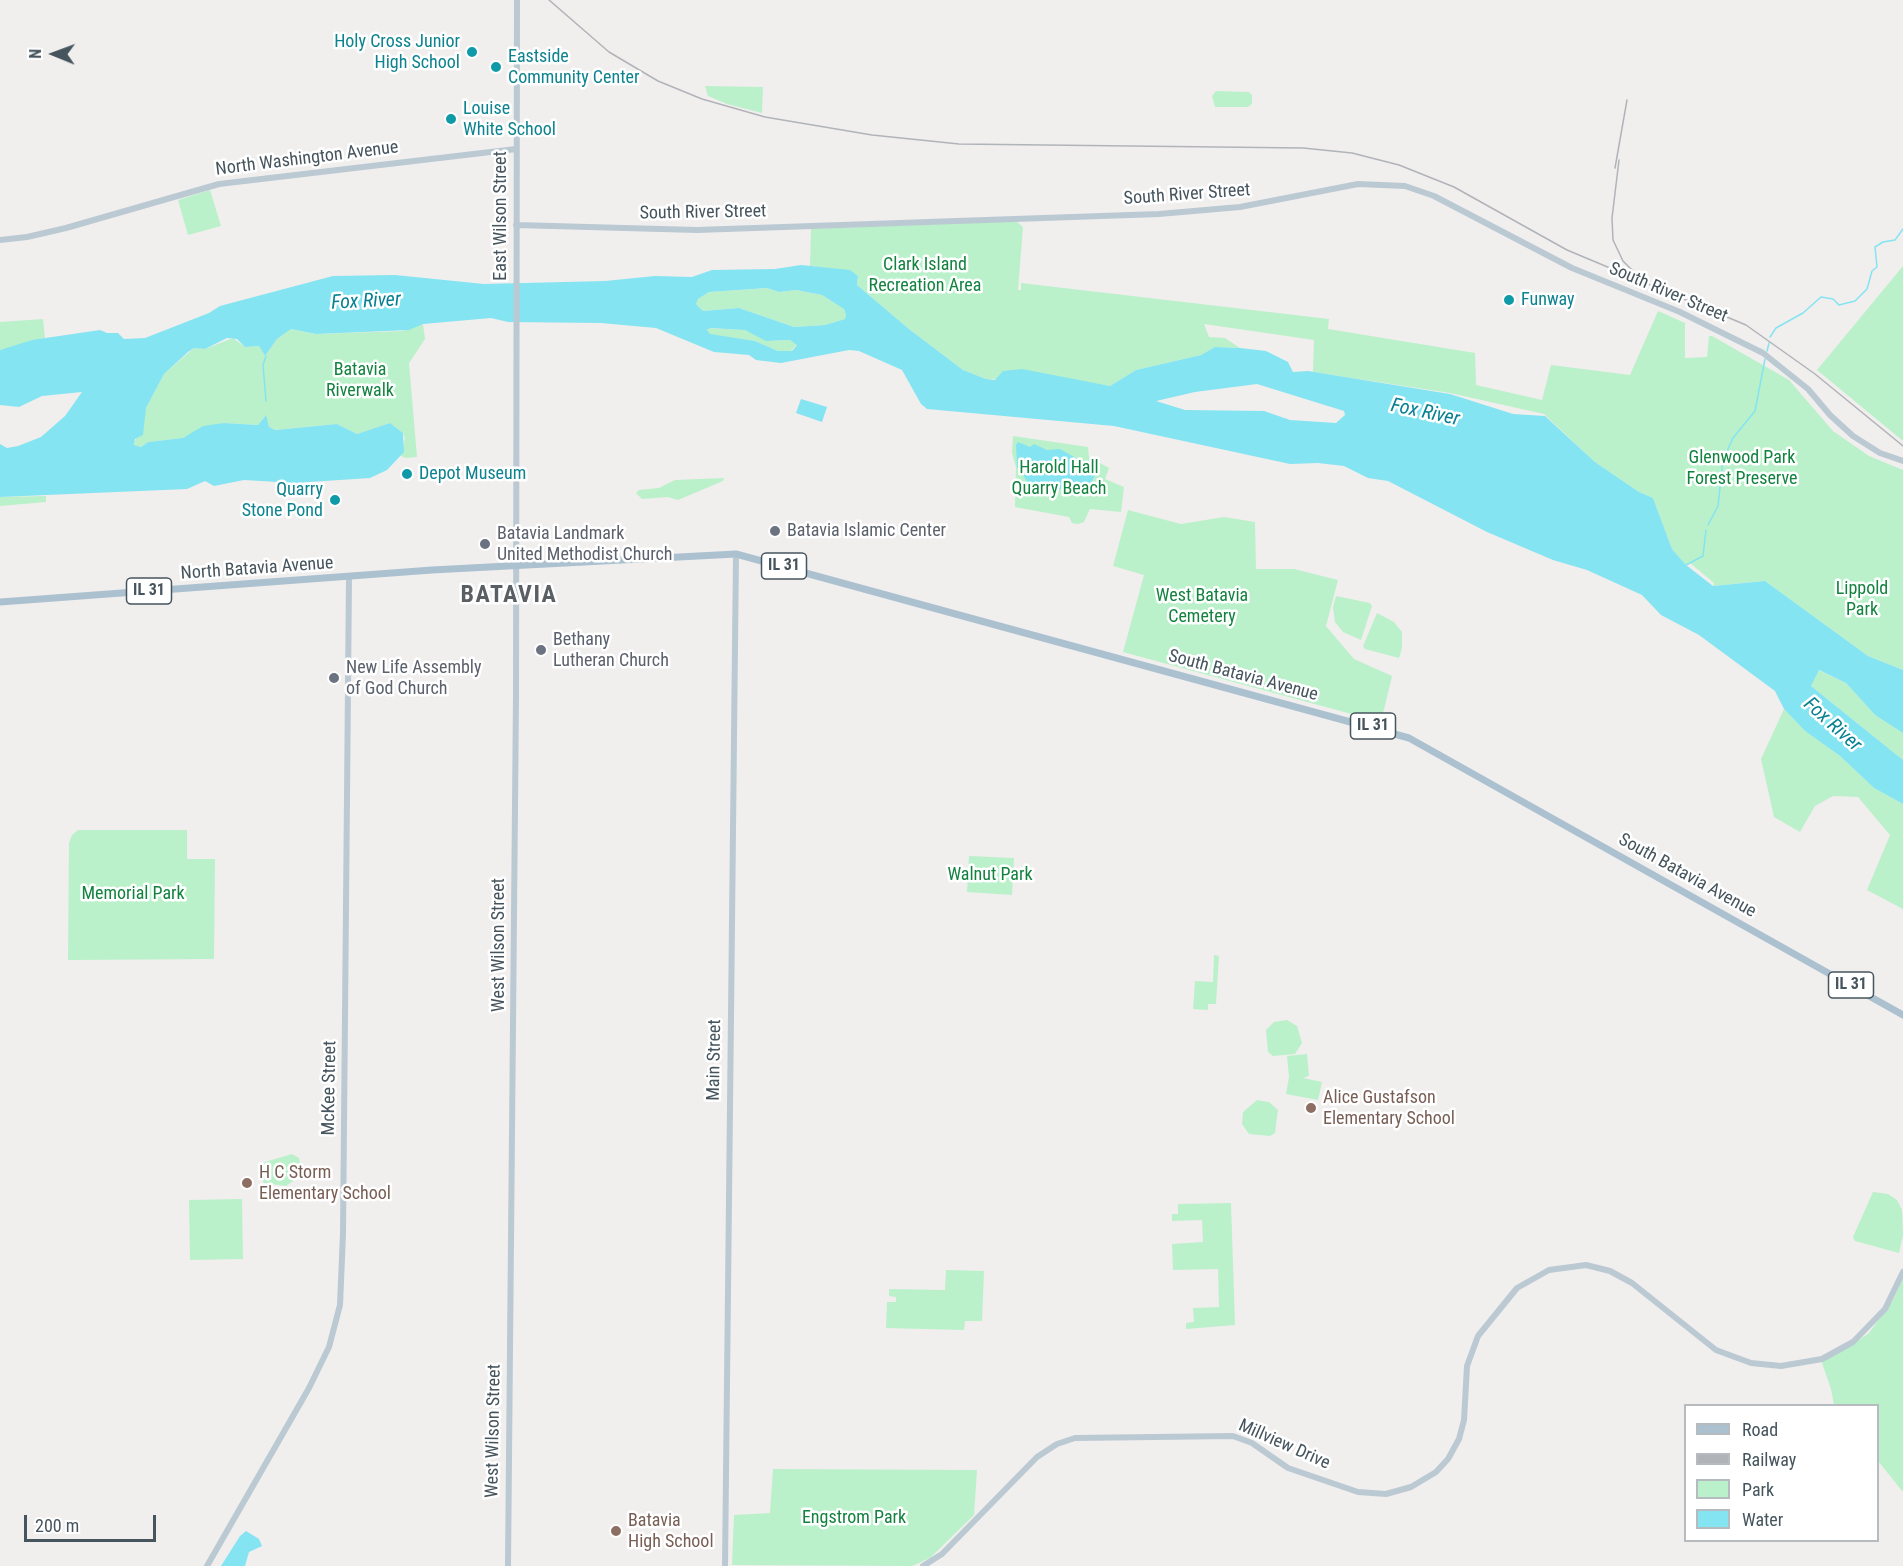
<!DOCTYPE html>
<style>
body{margin:0}
#map{position:relative;width:1903px;height:1566px;overflow:hidden;background:#f1eeee;font-family:"Roboto Condensed",sans-serif}
canvas{display:block}
.legend{position:absolute;left:1684px;top:1404px;width:195px;height:138px;box-sizing:border-box;background:#fff;border:2px solid #b5bbbe;margin:0;padding:8px 10px;list-style:none;font-size:18px;color:#45545d}
.legend li{display:flex;align-items:center;gap:12px;height:30px}
.legend b{width:30px;border:2px solid #b5bbbe}
.north{position:absolute;left:24px;top:24px;width:60px;height:60px;-webkit-text-stroke:4px #fff;paint-order:stroke;rotate:271deg;font-size:16px;font-weight:700;line-height:24px;text-align:center;color:#45545d}
.north::after{content:'';display:block;margin:auto;width:21px;height:27px;background:#45545d;clip-path:polygon(50% 0,100% 100%,50% 72%,0 100%)}
.scale{position:absolute;left:24px;top:1515px;width:132px;height:27px;box-sizing:border-box;border:3px solid #45545d;border-top:0;padding-left:8px;font-size:18px;line-height:21px;white-space:nowrap;color:#45545d;-webkit-text-stroke:4px #fff;paint-order:stroke}
</style>
<div id="map">
<canvas width="1903" height="1566"></canvas>
<ul class="legend">
<li><b style="height:8px;background:#acc1cf"></b>Road</li>
<li><b style="height:8px;background:#b0b4b9"></b>Railway</li>
<li><b style="height:16px;background:#baf1ca"></b>Park</li>
<li><b style="height:16px;background:#84e4f1"></b>Water</li>
</ul>
<div class="north">N</div>
<div class="scale">200 m</div>
</div>
<script>
const ctx = document.querySelector('canvas').getContext('2d');
ctx.lineJoin = 'round';
function fill(path, color) {
  ctx.fillStyle = color;
  ctx.fill(path, 'evenodd');
}
function poly(rows) {
  const path = new Path2D();
  for (const r of rows) {
    path.moveTo(r[0], r[1]);
    for (let i = 2; i < r.length; i += 2) path.lineTo(r[i], r[i + 1]);
  }
  return path;
}
function strokePath(path, color, width, dash) {
  ctx.strokeStyle = color;
  ctx.lineWidth = width;
  ctx.lineCap = dash ? 'butt' : 'round';
  ctx.setLineDash(dash || []);
  ctx.stroke(path);
}
function write(font, color, halo, rows, align = 'center') {
  ctx.font = font + ' "Roboto Condensed",sans-serif';
  ctx.lineWidth = 5;
  ctx.setLineDash([]);
  ctx.textBaseline = 'middle';
  ctx.strokeStyle = halo;
  ctx.fillStyle = color;
  for (const [text, x, y, turn = 0] of rows) {
    ctx.save();
    ctx.translate(x, y);
    ctx.rotate((+turn || 0) * Math.PI / 180);
    ctx.textAlign = isNaN(turn) ? turn : align;
    if (halo) ctx.strokeText(text, 0, 0);
    ctx.fillText(text, 0, 0);
    ctx.restore();
  }
}
fill(poly([
 [705,86,763,87,762,113,727,104,708,96],
 [1216,91,1249,92,1252,95,1252,104,1248,107,1215,107,1212,96],
 [210,190,221,226,188,235,178,200],
 [1016,221,1023,227,1018,290,1021,290,1021,283,1329,319,1328,329,1475,353,1476,385,1542,400,1551,365,1630,375,1658,311,1685,323,1685,358,1707,357,1709,336,1712,336,1789,380,1833,431,1869,456,1903,470,1903,670,1868,656,1765,581,1713,586,1714,583,1690,563,1686,565,1672,549,1653,498,1639,492,1595,462,1544,414,1450,393,1313,372,1314,340,1204,324,1209,337,1225,338,1240,348,1215,347,1201,355,1136,370,1110,386,1080,381,986,379,963,370,909,329,857,285,858,276,850,271,810,266,811,229],
 [1903,266,1903,441,1817,370],
 [767,288,779,292,796,290,822,295,844,309,846,315,845,319,825,325,794,327,739,308,703,311,696,304,698,299,709,292],
 [43,319,45,338,0,350,0,322],
 [423,324,425,339,409,363,417,457,406,458,401,456,405,438,403,433,390,423,357,434,337,424,275,430,269,427,265,416,258,425,224,423,183,438,148,442,141,447,134,445,146,408,164,374,194,348,205,349,233,338,245,347,259,346,265,356,277,339,291,329,316,334,403,331],
 [708,328,745,330,771,341,790,340,797,344,791,351,778,351,755,341,710,335,707,333],
 [1013,436,1088,447,1089,457,1109,468,1105,479,1124,487,1121,512,1090,509,1084,522,1078,524,1072,523,1069,517,1015,507,1016,467,1012,453],
 [724,478,723,481,678,500,668,497,642,499,636,493,639,490,659,488,675,480],
 [46,496,46,502,0,506,0,497],
 [1128,510,1181,524,1224,517,1255,522,1256,569,1294,569,1338,580,1326,626,1354,659,1392,676,1381,722,1123,652,1144,575,1113,566],
 [1336,596,1370,603,1372,606,1361,640,1343,632,1335,622,1333,607],
 [1377,613,1394,622,1402,632,1402,648,1399,658,1365,649,1363,646],
 [1818,670,1846,683,1875,715,1903,733,1903,760,1811,686],
 [1784,709,1805,731,1840,756,1874,788,1903,804,1903,909,1867,890,1890,835,1858,797,1833,796,1815,806,1800,832,1774,817,1761,759],
 [78,830,187,830,187,859,215,859,214,959,68,960,69,843,72,835],
 [969,856,1014,858,1012,895,967,892],
 [1214,955,1219,956,1216,1004,1208,1004,1208,1010,1193,1009,1195,981,1213,982],
 [1287,1020,1297,1026,1302,1043,1295,1054,1273,1056,1268,1052,1266,1030,1274,1022],
 [1307,1054,1309,1076,1303,1078,1322,1082,1318,1100,1286,1094,1289,1077,1287,1056],
 [1257,1100,1269,1102,1278,1110,1275,1133,1270,1136,1249,1134,1242,1124,1243,1112],
 [292,1154,299,1158,301,1168,296,1179,286,1186,264,1183,259,1174,265,1162],
 [1873,1192,1888,1194,1897,1200,1902,1210,1903,1235,1899,1253,1855,1241,1853,1237],
 [242,1199,243,1259,190,1260,189,1200],
 [1231,1203,1235,1325,1186,1329,1186,1323,1194,1322,1193,1308,1219,1307,1218,1269,1173,1270,1172,1244,1203,1242,1202,1220,1172,1221,1172,1214,1178,1214,1178,1204],
 [946,1270,984,1271,982,1321,965,1321,964,1330,886,1328,887,1302,896,1302,896,1297,889,1296,889,1289,945,1290],
 [1903,1278,1903,1492,1878,1461,1878,1406,1834,1405,1831,1389,1821,1360,1846,1349,1869,1333,1893,1300],
 [773,1469,977,1470,974,1515,930,1558,912,1566,732,1565,734,1515,770,1513]
]), '#baf1ca');
fill(poly([
 [801,265,850,270,858,276,857,285,909,329,963,370,986,379,995,380,1003,371,1022,369,1110,386,1136,370,1201,355,1215,347,1240,348,1266,351,1288,362,1293,372,1308,371,1450,394,1513,414,1545,416,1595,462,1639,492,1653,498,1672,549,1686,565,1713,586,1765,581,1868,656,1903,670,1903,733,1875,715,1846,683,1819,670,1811,686,1903,760,1903,804,1874,788,1840,756,1805,731,1784,709,1775,691,1699,635,1661,615,1642,595,1587,570,1553,560,1487,532,1388,481,1368,478,1344,466,1318,463,1290,464,1114,426,927,409,921,404,902,370,859,351,849,350,781,363,756,360,749,355,714,352,656,328,601,323,508,322,491,318,423,324,409,330,316,334,291,329,277,339,265,356,259,346,245,347,237,339,227,338,205,349,194,348,188,352,164,374,146,408,143,435,135,439,134,445,141,447,148,442,183,438,203,426,224,423,258,425,266,415,269,427,275,430,337,424,357,434,390,423,403,433,404,452,387,470,370,478,294,483,244,480,214,486,205,481,187,489,0,497,0,444,7,448,18,446,41,437,65,416,82,392,42,396,19,407,0,405,0,350,32,340,100,330,107,333,118,333,124,339,145,338,209,313,220,306,333,276,395,275,484,284,605,281,655,276,692,277,712,270,775,269],
 [767,288,779,292,796,290,822,295,844,309,846,315,845,319,825,325,794,327,739,308,703,311,696,304,698,299,709,292],
 [710,328,745,330,766,341,790,340,797,345,792,351,778,351,755,341,710,334,707,330],
 [1257,384,1344,411,1345,415,1336,423,1290,420,1264,411,1185,410,1156,401,1195,392],
 [801,399,827,407,822,422,796,413],
 [1018,442,1030,447,1034,444,1047,450,1060,449,1090,466,1095,475,1092,481,1087,485,1065,484,1062,489,1045,490,1043,486,1029,484,1017,467,1016,445],
 [246,1531,259,1539,262,1546,249,1552,245,1566,221,1566,240,1536]
]), '#84e4f1');
strokePath(poly([
 [1770,337,1776,328,1803,313,1821,297,1833,299,1839,305,1855,301,1867,289,1872,271,1877,267,1875,247,1883,242,1895,240,1903,229],
 [1767,351,1769,343],
 [266,401,263,365,266,356],
 [1708,525,1718,506,1723,460,1733,438,1755,411,1765,359],
 [1686,565,1703,556,1706,530]
]), '#84e4f1', 1.5);
strokePath(poly([
 [516,225,697,230,1159,214,1240,207,1358,184,1405,186,1434,196,1572,268,1680,312,1763,353,1808,389,1830,415,1853,436,1880,453,1903,461],
 [0,240,27,237,66,228,219,184,516,149],
 [207,1566,309,1388,329,1347,340,1305,343,1234,349,577],
 [508,1566,516,697,517,0],
 [725,1566,736,554],
 [923,1566,942,1554,1037,1457,1057,1444,1075,1438,1233,1436,1252,1443,1288,1468,1358,1492,1386,1494,1411,1487,1436,1472,1448,1459,1459,1439,1464,1420,1467,1366,1478,1336,1517,1288,1549,1270,1586,1265,1610,1271,1632,1283,1716,1350,1751,1363,1781,1366,1822,1359,1853,1342,1885,1309,1903,1272]
]), '#bbc9d3', 6);
strokePath(poly([
 [0,602,432,570,736,554,1409,738,1903,1015]
]), '#acc1cf', 7);
strokePath(poly([
 [549,0,609,52,658,81,702,99,765,117,872,135,959,144,1303,148,1352,153,1399,165,1454,187,1567,250,1746,325,1815,374,1903,446],
 [1619,160,1612,218,1613,240,1623,261,1639,277],
 [1615,168,1627,100]
]), '#b0b4b9', 1.5);
for (const [x, y, r, color] of [
 [472,52,6,"#0f9aa8"],
 [496,67,6,"#0f9aa8"],
 [451,119,6,"#0f9aa8"],
 [1509,300,6,"#0f9aa8"],
 [407,474,6,"#0f9aa8"],
 [335,500,6,"#0f9aa8"],
 [775,531,6,"#6b7280"],
 [485,544,6,"#6b7280"],
 [541,650,6,"#6b7280"],
 [334,678,6,"#6b7280"],
 [1311,1108,6,"#8d6e63"],
 [247,1183,6,"#8d6e63"],
 [616,1531,6,"#8d6e63"]
]) {
  const dot = new Path2D();
  dot.arc(x, y, r, 0, 2 * Math.PI);
  ctx.fillStyle = color;
  ctx.fill(dot);
  strokePath(dot, '#fff', 2);
}
for (const [x, y, w] of [
 [784,566,45],
 [149,591,45],
 [1373,726,45],
 [1851,985,45]
]) {
  const box = new Path2D();
  box.roundRect(x - w / 2, y - 13, w, 26, 4.5);
  ctx.fillStyle = '#fff';
  ctx.fill(box);
  strokePath(box, '#45545d', 1.5);
}
write('bold 16px', '#45545d', null, [
 ["IL 31",784,566],
 ["IL 31",149,591],
 ["IL 31",1373,726],
 ["IL 31",1851,985]
]);
write('18px', '#0d838f', '#fff', [
 ["Holy Cross Junior",460,42,"right"],
 ["High School",460,63,"right"],
 ["Eastside",508,57],
 ["Community Center",508,78],
 ["Louise",463,109],
 ["White School",463,130],
 ["Funway",1521,300],
 ["Depot Museum",419,474],
 ["Quarry",323,490,"right"],
 ["Stone Pond",323,511,"right"]
], 'left');
write('18px', '#45545d', '#fff', [
 ["North Washington Avenue",307,159,-7],
 ["South River Street",1187,195,-4],
 ["South River Street",703,213,-1],
 ["East Wilson Street",501,216,-90],
 ["South River Street",1668,293,23],
 ["North Batavia Avenue",257,569,-4],
 ["South Batavia Avenue",1243,676,15],
 ["South Batavia Avenue",1687,876,29],
 ["West Wilson Street",499,945,-90],
 ["Main Street",715,1060,-89],
 ["McKee Street",330,1088,-89],
 ["West Wilson Street",494,1431,-89],
 ["Millview Drive",1284,1445,24]
]);
write('18px', '#12823f', '#fff', [
 ["Clark Island",925,265],
 ["Recreation Area",925,286],
 ["Batavia",360,370],
 ["Riverwalk",360,391],
 ["Glenwood Park",1742,458],
 ["Forest Preserve",1742,479],
 ["Harold Hall",1059,468],
 ["Quarry Beach",1059,489],
 ["Lippold",1862,589],
 ["Park",1862,610],
 ["West Batavia",1202,596],
 ["Cemetery",1202,617],
 ["Walnut Park",990,875],
 ["Memorial Park",133,894],
 ["Engstrom Park",854,1518]
]);
write('18px', '#5b616d', '#fff', [
 ["Batavia Islamic Center",787,531],
 ["Batavia Landmark",497,534],
 ["United Methodist Church",497,555],
 ["Bethany",553,640],
 ["Lutheran Church",553,661],
 ["New Life Assembly",346,668],
 ["of God Church",346,689]
], 'left');
write('18px', '#785e54', '#fff', [
 ["Alice Gustafson",1323,1098],
 ["Elementary School",1323,1119],
 ["H C Storm",259,1173],
 ["Elementary School",259,1194],
 ["Batavia",628,1521],
 ["High School",628,1542]
], 'left');
write('italic 20px', '#078191', '#fff', [
 ["Fox River",366,302,-3],
 ["Fox River",1425,413,12],
 ["Fox River",1832,725,42]
]);
ctx.letterSpacing = '1.5px';
write('bold 24px', '#5a5f64', '#fff', [
 ["BATAVIA",509,596]
]);
ctx.letterSpacing = '0px';
</script>
